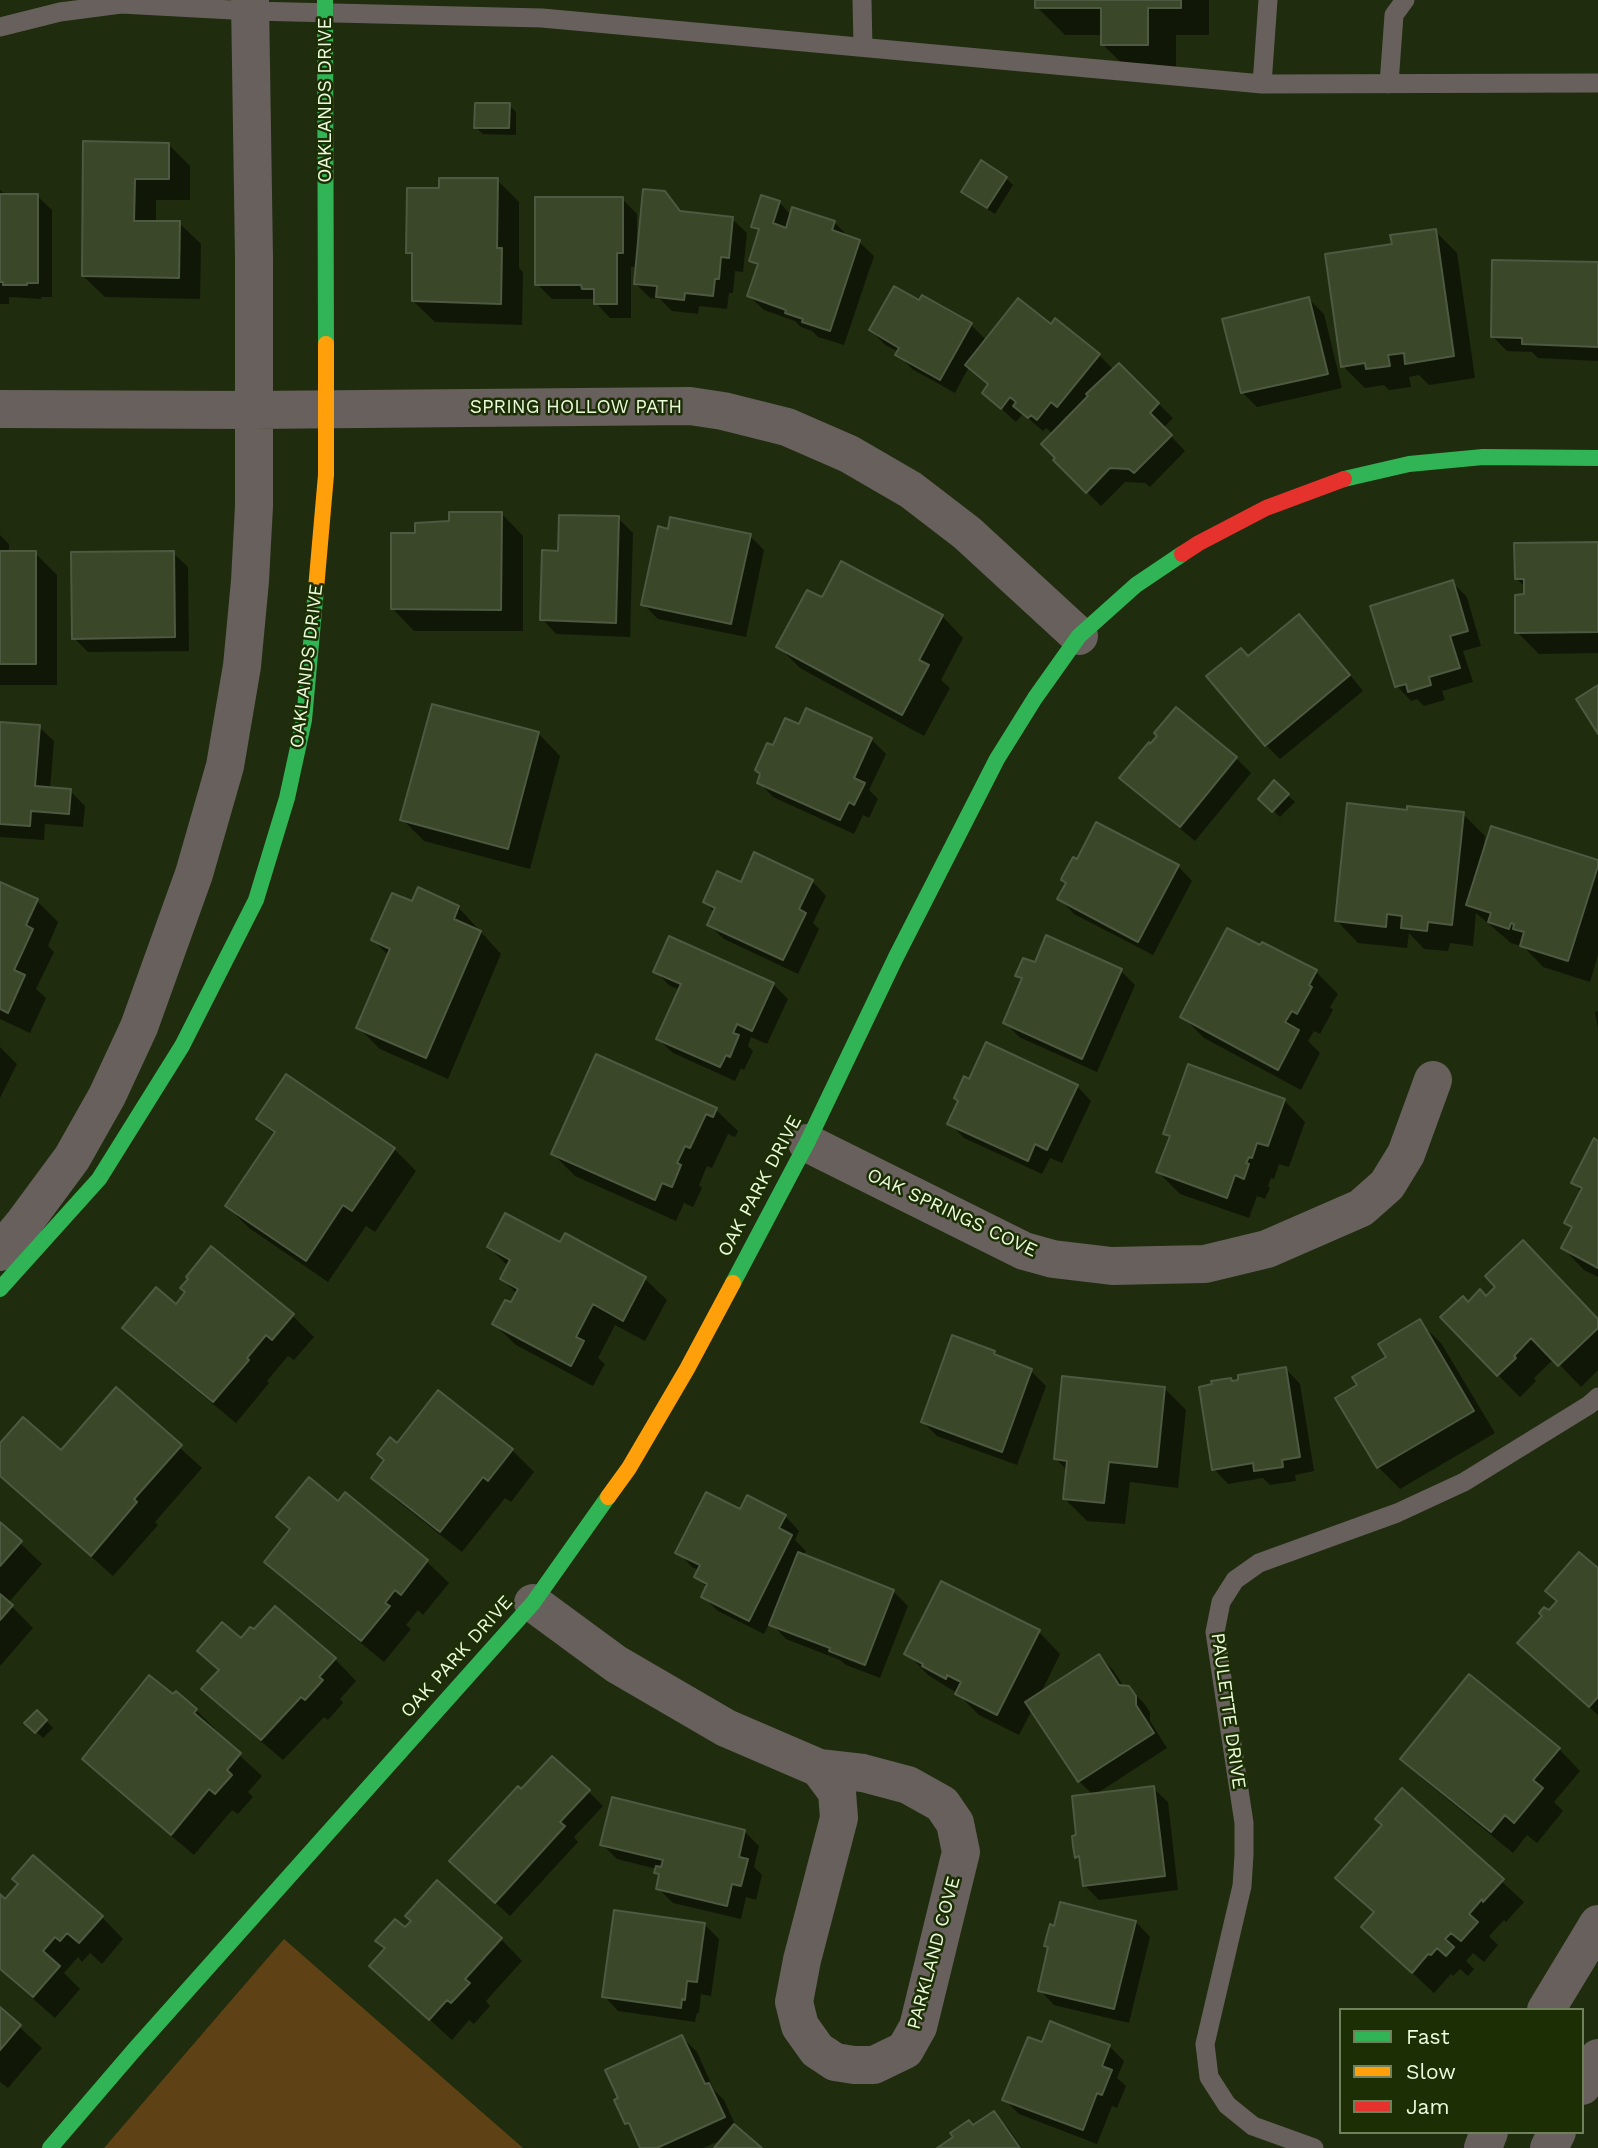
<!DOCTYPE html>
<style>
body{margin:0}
#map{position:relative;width:1598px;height:2148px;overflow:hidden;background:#1f2c0d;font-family:"Work Sans",sans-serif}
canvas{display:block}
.legend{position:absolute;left:1339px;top:2008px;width:245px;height:126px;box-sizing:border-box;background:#1c2e04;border:2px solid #6f805b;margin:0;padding:9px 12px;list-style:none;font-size:21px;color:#ebfbdd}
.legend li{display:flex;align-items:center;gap:14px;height:35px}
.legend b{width:35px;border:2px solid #6f805b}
</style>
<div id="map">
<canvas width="1598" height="2148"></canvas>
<ul class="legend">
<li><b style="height:9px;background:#30b455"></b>Fast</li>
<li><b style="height:9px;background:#ff9f0a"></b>Slow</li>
<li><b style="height:9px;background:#e5322d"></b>Jam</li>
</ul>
</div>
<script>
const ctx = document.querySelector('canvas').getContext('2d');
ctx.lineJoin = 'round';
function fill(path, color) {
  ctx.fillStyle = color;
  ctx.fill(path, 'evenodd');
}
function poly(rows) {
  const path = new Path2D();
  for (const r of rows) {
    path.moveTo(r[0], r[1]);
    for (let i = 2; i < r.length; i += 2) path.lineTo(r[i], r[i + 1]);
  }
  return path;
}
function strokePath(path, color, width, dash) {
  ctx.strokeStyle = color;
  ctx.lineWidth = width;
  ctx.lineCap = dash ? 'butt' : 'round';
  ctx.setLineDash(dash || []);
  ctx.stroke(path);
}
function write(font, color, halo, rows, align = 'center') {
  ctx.font = font + ' "Work Sans",sans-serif';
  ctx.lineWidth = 5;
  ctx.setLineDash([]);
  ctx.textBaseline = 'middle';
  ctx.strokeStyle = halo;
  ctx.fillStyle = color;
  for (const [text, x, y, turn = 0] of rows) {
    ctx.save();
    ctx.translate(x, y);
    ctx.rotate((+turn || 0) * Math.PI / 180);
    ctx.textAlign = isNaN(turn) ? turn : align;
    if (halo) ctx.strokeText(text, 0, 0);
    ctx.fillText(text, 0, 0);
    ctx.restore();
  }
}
fill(poly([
 [284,1939,523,2148,104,2148]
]), '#5e4216');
fill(poly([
 [1037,0,1209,0,1209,35,1176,35,1176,73,1131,72,1102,44,1102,35,1065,35,1037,7],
 [509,105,516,112,516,135,483,134,476,128],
 [85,143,169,145,190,166,190,200,156,200,156,222,179,223,201,244,200,299,105,297,83,276],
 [1006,178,1013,185,995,214,970,198,963,192],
 [497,180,519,202,519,268,523,272,522,325,435,322,413,301,414,258,408,252,441,190],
 [0,190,7,196,37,196,52,210,52,297,41,297,41,299,9,297,9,304,0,304],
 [664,193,683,213,732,219,747,233,743,272,735,271,733,293,729,293,727,309,699,306,698,314,672,311,660,299,650,298,636,284,637,267,631,267,631,318,610,318,596,303,596,299,552,299,537,284,622,199,637,214,637,242,640,242],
 [763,198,780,203,791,215,834,222,849,237,859,242,874,256,844,345,818,337,812,331,801,327,795,321,764,310,749,296,759,268,751,260,760,233,753,226],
 [1435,231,1457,253,1475,378,1429,385,1419,375,1409,377,1411,387,1389,390,1384,385,1365,388,1343,366,1394,246],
 [1598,263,1598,361,1538,358,1532,352,1507,351,1492,336],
 [1309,299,1324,314,1342,388,1257,407,1242,392],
 [971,325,987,341,1051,326,1099,355,1114,370,1119,365,1173,418,1163,428,1185,451,1150,487,1145,483,1125,482,1101,506,1055,460,1053,434,1046,428,1043,431,1023,414,1016,422,984,393,989,385,969,367,955,393,912,369,898,354,899,352,885,345,871,330],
 [1066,416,1069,418,1061,427,1059,425],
 [502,514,523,536,523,631,414,631,393,609,417,534,450,523],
 [618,518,633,533,630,637,556,634,542,619,560,553],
 [0,535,9,544,9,553,35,553,57,575,57,685,0,685],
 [750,536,764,550,746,637,658,619,643,604],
 [1598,543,1598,653,1539,654,1517,632,1525,587,1516,578],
 [173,553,188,567,189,651,88,652,74,638],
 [1452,582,1467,597,1481,646,1463,651,1473,682,1442,691,1445,700,1424,706,1417,699,1411,701,1397,686],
 [822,600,942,616,963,638,941,680,950,688,924,736,800,668,779,647],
 [1299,617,1314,631,1363,691,1280,759,1266,745,1249,658],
 [433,706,539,734,560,756,530,869,424,841,402,819],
 [1176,709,1236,758,1251,773,1195,841,1136,792,1122,778,1151,746],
 [0,723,39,727,54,741,50,789,70,791,85,806,83,827,45,824,44,840,0,837],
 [800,726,871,739,886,754,869,790,878,799,869,818,863,815,854,834,773,797,759,782,773,748],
 [1274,783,1295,802,1280,817,1260,798],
 [1409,812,1463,814,1485,836,1483,851,1598,862,1598,955,1590,982,1543,967,1524,947,1511,943,1476,913,1473,946,1450,943,1448,951,1424,949,1409,933,1407,948,1358,943,1337,921],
 [1078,861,1178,866,1192,881,1153,955,1074,914,1060,899],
 [812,881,826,896,813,923,819,929,798,974,724,939,709,925,715,913,705,902,742,885],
 [0,883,37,901,58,922,48,946,54,952,36,989,46,998,30,1033,0,1019],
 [413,903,458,907,501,954,448,1079,380,1049,358,1027,389,956,373,940],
 [1263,944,1316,972,1338,994,1330,1007,1333,1010,1320,1034,1314,1031,1308,1041,1320,1053,1301,1090,1204,1038,1182,1016],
 [1036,965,1121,971,1135,985,1097,1072,1019,1037,1005,1022,1023,981,1017,975],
 [655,971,773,984,788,999,767,1044,751,1037,748,1046,753,1051,744,1070,741,1068,735,1081,673,1053,658,1039,680,990,670,986],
 [1598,1011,1598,1029,1595,1012],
 [0,1047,17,1064,0,1098],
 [1077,1086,1091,1101,1062,1163,1050,1158,1042,1174,964,1138,950,1123],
 [1284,1100,1305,1122,1289,1167,1279,1164,1274,1179,1271,1178,1268,1186,1270,1188,1265,1199,1257,1196,1249,1218,1180,1194,1158,1172,1170,1139,1165,1133],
 [716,1110,738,1131,735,1137,728,1134,712,1168,707,1166,699,1185,702,1188,693,1207,684,1203,676,1221,575,1176,553,1154],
 [258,1119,394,1149,416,1171,375,1232,366,1226,328,1282,249,1228,227,1206,275,1135],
 [1598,1143,1598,1277,1584,1270,1563,1248,1573,1229,1566,1223,1582,1192,1573,1183],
 [565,1236,645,1279,667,1300,645,1341,615,1325,598,1358,605,1364,593,1386,516,1345,494,1324,512,1304,517,1294,502,1279,508,1266,489,1247,561,1245],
 [1497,1287,1598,1321,1598,1370,1581,1387,1554,1359,1534,1378,1536,1381,1520,1397,1498,1375,1468,1304,1487,1298],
 [187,1293,292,1315,314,1337,294,1360,288,1356,267,1381,269,1383,236,1423,146,1349,125,1327,176,1306],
 [1419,1322,1441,1343,1495,1433,1400,1489,1378,1467,1359,1385,1389,1358],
 [994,1352,1001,1358,1031,1371,1046,1386,1017,1465,937,1436,923,1422],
 [1286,1369,1300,1384,1314,1471,1295,1475,1296,1481,1270,1485,1263,1478,1228,1484,1214,1469,1233,1382],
 [1165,1389,1186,1410,1178,1488,1130,1482,1125,1524,1087,1521,1065,1499,1068,1471,1056,1459],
 [116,1390,202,1468,155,1522,158,1525,113,1576,0,1476,0,1446,61,1452],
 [439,1392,512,1450,534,1472,511,1502,505,1498,462,1552,395,1499,373,1477],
 [345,1494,427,1562,449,1583,423,1615,418,1610,406,1625,411,1629,384,1662,288,1583,266,1562,338,1504],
 [741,1512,785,1516,799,1531,795,1540,806,1551,803,1556,893,1591,908,1606,880,1678,846,1665,840,1660,786,1639,770,1622,764,1634,718,1611,703,1597,707,1587,696,1577,700,1571,692,1567,678,1552],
 [0,1524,42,1564,8,1603,33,1628,0,1666],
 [1598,1570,1598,1715,1519,1643,1549,1613],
 [1039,1632,1060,1654,1040,1695,1099,1656,1113,1670,1124,1687,1128,1687,1143,1702,1150,1712,1150,1721,1167,1748,1096,1794,1153,1788,1168,1802,1178,1890,1099,1900,1084,1885,1082,1863,1076,1857,1078,1837,1093,1795,1079,1781,1032,1710,1019,1735,979,1715,957,1693,928,1675,907,1653],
 [241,1640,335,1659,356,1681,340,1699,343,1703,328,1720,324,1717,283,1760,225,1711,204,1689,220,1671,199,1651],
 [196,1710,218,1732,216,1734,262,1776,248,1792,253,1797,238,1814,232,1810,194,1855,106,1781,84,1759],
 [37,1712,53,1728,43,1738,27,1723],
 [1559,1749,1580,1771,1554,1802,1563,1811,1537,1843,1527,1835,1513,1853,1424,1780,1403,1759],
 [521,1791,588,1791,603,1806,574,1837,578,1842,510,1916,466,1876],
 [1402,1791,1524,1902,1506,1922,1504,1920,1489,1936,1498,1945,1484,1962,1473,1953,1466,1961,1474,1969,1468,1976,1460,1969,1453,1976,1451,1974,1434,1993,1363,1927,1375,1913,1337,1878,1384,1825],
 [744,1831,759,1846,754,1867,762,1875,756,1900,746,1897,741,1919,673,1903,658,1888,660,1877,656,1873,657,1869,617,1859,602,1844],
 [0,1896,5,1901,102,1917,123,1939,102,1964,90,1953,82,1962,78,1957,64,1973,80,1989,55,2018,0,1970],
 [1136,1922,1150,1937,1129,2023,1054,2005,1040,1990,1050,1949,1046,1946],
 [704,1924,719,1939,711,1996,701,1994,699,2013,697,2013,695,2022,618,2011,604,1996],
 [501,1939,522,1961,486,2001,490,2006,474,2024,469,2020,452,2040,371,1966],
 [0,2009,42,2048,8,2088,0,2082],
 [682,2037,697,2052,714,2090,724,2100,737,2129,760,2148,716,2148,724,2139,703,2148,642,2148,634,2131,626,2123],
 [1043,2044,1109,2046,1124,2061,1117,2078,1126,2086,1117,2108,1112,2106,1097,2144,1019,2114,1004,2099],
 [993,2113,1008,2128,1022,2148,941,2148]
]), '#0007');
const building = poly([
 [1035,0,1181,0,1181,8,1148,8,1148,45,1101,45,1101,8,1035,8,1035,0],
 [475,103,510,103,509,128,474,128,475,103],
 [83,141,169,143,169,179,135,179,134,221,180,221,179,278,82,276,83,141],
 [981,160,1007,177,987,208,961,192,981,160],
 [439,178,498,178,497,248,502,248,501,304,412,301,412,253,406,253,407,188,439,188,439,178],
 [643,189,665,191,680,211,733,217,729,258,721,257,719,279,715,279,713,296,685,293,684,300,656,297,657,286,634,284,643,189],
 [0,194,38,194,38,283,27,283,27,285,3,285,3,282,0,282,0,194],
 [761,195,780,201,773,223,786,228,792,207,835,221,832,230,860,240,830,331,802,322,803,319,785,313,786,310,747,296,758,264,749,261,759,229,751,227,761,195],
 [535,197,623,197,623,253,617,253,617,304,594,304,594,289,582,289,581,285,535,285,535,197],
 [1436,229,1454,356,1405,364,1404,353,1388,355,1390,366,1366,369,1365,363,1341,367,1325,254,1392,244,1390,235,1436,229],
 [1492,260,1598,262,1598,347,1522,344,1522,338,1491,337,1492,260],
 [894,286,919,300,922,295,972,323,940,380,895,355,899,348,869,330,894,286],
 [1309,297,1328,374,1241,393,1222,319,1309,297],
 [1018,298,1051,324,1055,318,1100,354,1057,407,1051,402,1037,420,1031,415,1028,418,1013,406,1016,402,1010,397,1001,409,982,393,988,384,965,365,1018,298],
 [1119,363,1159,403,1150,413,1172,435,1134,473,1129,469,1110,468,1086,493,1053,460,1055,458,1041,444,1088,396,1086,394,1119,363],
 [449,512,502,512,501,610,391,609,391,533,415,533,415,523,449,521,449,512],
 [559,515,619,516,616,623,540,620,542,550,558,551,559,515],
 [670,517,751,534,731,624,641,605,658,526,668,529,670,517],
 [1598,542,1598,632,1515,633,1515,595,1524,594,1524,579,1515,579,1514,543,1598,542],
 [0,551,36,551,36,664,0,664,0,551],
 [174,551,175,637,72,639,71,552,174,551],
 [841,561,943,615,919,660,929,665,902,715,776,647,807,590,822,597,841,561],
 [1453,580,1468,631,1450,636,1460,668,1429,677,1431,685,1408,692,1406,684,1395,687,1370,606,1453,580],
 [1299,614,1350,675,1265,746,1206,676,1241,648,1248,656,1299,614],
 [1598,685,1598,734,1576,699,1598,685],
 [432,704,539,732,508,849,400,820,432,704],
 [1176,707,1237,757,1180,827,1119,778,1149,742,1150,744,1157,736,1154,733,1176,707],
 [806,708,872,738,854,778,865,783,854,805,849,802,840,820,757,783,760,774,755,770,767,743,773,745,785,718,799,724,806,708],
 [0,722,40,725,35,786,71,789,69,814,31,811,30,826,0,824,0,722],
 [1274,780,1289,794,1272,812,1258,799,1274,780],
 [1347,803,1407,810,1407,806,1464,812,1452,925,1428,922,1427,931,1401,928,1402,916,1387,914,1386,927,1335,921,1347,803],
 [1096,822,1179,865,1138,942,1057,899,1066,883,1061,880,1062,877,1073,857,1077,859,1096,822],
 [1491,826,1598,860,1598,866,1568,961,1520,946,1524,932,1513,929,1514,924,1511,923,1509,929,1488,922,1491,913,1466,905,1491,826],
 [754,852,813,880,799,909,806,913,783,960,707,925,715,908,703,902,717,871,741,882,754,852],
 [0,882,38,899,26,925,33,929,14,970,25,975,8,1013,0,1009,0,882],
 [418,887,459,906,454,919,481,931,426,1058,356,1028,390,949,371,940,392,893,412,901,418,887],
 [1227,928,1260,945,1262,942,1317,970,1309,985,1312,987,1297,1014,1292,1011,1285,1022,1299,1030,1278,1070,1180,1017,1227,928],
 [1046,935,1122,969,1082,1059,1003,1023,1022,978,1015,976,1023,958,1035,962,1046,935],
 [669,936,774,983,752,1031,737,1024,733,1033,739,1035,730,1057,726,1055,720,1067,656,1039,681,984,653,972,669,936],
 [986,1042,1078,1085,1047,1150,1035,1144,1028,1161,947,1124,958,1101,954,1098,964,1076,969,1079,986,1042],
 [596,1054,717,1108,713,1117,706,1114,690,1148,685,1146,677,1163,681,1165,672,1187,662,1183,655,1200,551,1154,596,1054],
 [1188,1064,1285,1099,1268,1146,1257,1143,1252,1158,1249,1157,1246,1163,1249,1164,1244,1179,1235,1175,1227,1198,1156,1172,1170,1136,1163,1134,1188,1064],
 [286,1074,395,1148,352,1211,343,1205,306,1261,225,1206,275,1132,256,1119,286,1074],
 [1594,1138,1598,1141,1598,1268,1561,1248,1572,1227,1564,1223,1582,1188,1571,1183,1594,1138],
 [505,1213,560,1242,565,1233,646,1277,623,1321,593,1304,576,1337,584,1341,571,1366,492,1324,505,1300,511,1302,518,1289,500,1279,510,1260,487,1247,505,1213],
 [1523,1240,1598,1319,1598,1328,1558,1366,1531,1338,1514,1356,1516,1358,1497,1376,1440,1317,1463,1296,1468,1302,1480,1289,1486,1296,1495,1287,1485,1276,1523,1240],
 [211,1246,294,1314,272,1340,266,1335,247,1358,249,1360,213,1402,122,1328,156,1287,176,1304,185,1292,180,1288,188,1279,186,1277,211,1246],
 [1420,1319,1474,1411,1377,1468,1335,1398,1357,1385,1352,1377,1386,1357,1378,1344,1420,1319],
 [952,1335,995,1351,994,1354,1032,1369,1002,1452,921,1422,952,1335],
 [1286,1367,1300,1457,1282,1460,1283,1467,1254,1471,1253,1463,1212,1470,1199,1387,1212,1384,1211,1381,1231,1378,1232,1381,1238,1380,1238,1375,1286,1367],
 [1062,1376,1165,1387,1157,1467,1109,1462,1104,1503,1063,1499,1067,1461,1054,1459,1062,1376],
 [116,1387,182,1445,134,1499,137,1502,91,1556,0,1476,0,1443,23,1417,61,1450,116,1387],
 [438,1390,513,1449,488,1481,483,1477,440,1532,371,1478,384,1460,377,1454,390,1437,397,1443,438,1390],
 [309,1477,338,1501,345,1492,428,1560,401,1595,395,1590,385,1603,390,1606,361,1641,264,1562,290,1529,276,1517,309,1477],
 [706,1492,740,1509,747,1495,786,1515,779,1528,792,1535,749,1621,701,1597,707,1584,694,1577,700,1565,675,1553,706,1492],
 [0,1522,22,1541,0,1566,0,1522],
 [798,1552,894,1590,865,1665,829,1651,830,1648,769,1625,798,1552],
 [1579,1552,1598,1568,1598,1697,1589,1707,1517,1643,1542,1616,1539,1613,1544,1607,1549,1610,1557,1601,1545,1591,1579,1552],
 [941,1581,1040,1630,997,1715,955,1694,961,1682,947,1675,946,1679,922,1666,923,1664,904,1654,941,1581],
 [0,1594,13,1605,0,1620,0,1594],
 [275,1606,336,1658,319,1677,323,1680,305,1700,301,1697,261,1740,201,1689,219,1670,197,1651,222,1622,241,1638,250,1627,254,1629,275,1606],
 [1099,1654,1119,1685,1129,1686,1136,1696,1136,1705,1154,1733,1078,1782,1025,1702,1099,1654],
 [1469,1674,1560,1748,1533,1780,1543,1788,1514,1823,1505,1815,1491,1832,1400,1759,1469,1674],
 [149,1675,173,1694,176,1691,197,1709,194,1713,241,1753,227,1770,232,1775,215,1794,209,1789,171,1835,82,1759,149,1675],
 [37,1710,47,1720,35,1733,24,1723,37,1710],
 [552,1756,590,1790,560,1822,565,1826,495,1903,449,1861,518,1786,521,1789,552,1756],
 [1154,1786,1165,1876,1083,1886,1079,1856,1075,1858,1073,1846,1072,1836,1076,1835,1072,1796,1154,1786],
 [1402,1788,1504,1879,1483,1902,1482,1899,1469,1914,1478,1922,1461,1941,1451,1933,1445,1939,1454,1947,1446,1956,1437,1948,1431,1955,1428,1954,1412,1973,1361,1927,1374,1912,1335,1878,1382,1825,1375,1819,1402,1788],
 [612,1797,745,1830,739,1857,748,1859,741,1886,732,1884,727,1906,656,1889,659,1874,654,1873,656,1866,661,1867,663,1860,600,1845,612,1797],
 [33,1855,103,1916,79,1943,67,1933,60,1941,55,1937,43,1951,60,1966,33,1997,0,1969,0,1894,5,1899,18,1884,12,1879,33,1855],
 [437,1880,502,1938,465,1979,470,1983,451,2003,447,2000,429,2020,369,1966,385,1948,375,1941,395,1919,405,1927,411,1921,405,1916,437,1880],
 [1060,1902,1136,1921,1114,2009,1038,1991,1048,1947,1044,1946,1050,1924,1054,1926,1060,1902],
 [614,1910,705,1923,697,1982,687,1981,685,2000,682,1999,681,2008,602,1997,614,1910],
 [0,2007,21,2025,0,2050,0,2007],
 [1050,2021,1110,2045,1102,2066,1112,2070,1102,2095,1097,2093,1083,2130,1002,2100,1028,2037,1042,2042,1050,2021],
 [682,2035,705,2084,709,2083,725,2117,657,2148,640,2148,629,2123,625,2124,614,2100,618,2098,605,2070,682,2035],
 [994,2111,1020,2148,937,2148,953,2137,950,2133,969,2120,973,2125,994,2111],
 [734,2124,762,2148,714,2148,734,2124]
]);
fill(building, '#3a4729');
strokePath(building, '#4d5940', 2);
strokePath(poly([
 [862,0,863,47],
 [0,27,60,12,121,4,251,11,542,18,1262,84,1598,83],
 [1262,84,1268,0],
 [1389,84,1394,15,1405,0],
 [1314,2148,1253,2126,1227,2105,1209,2077,1205,2044,1242,1886,1244,1855,1244,1823,1215,1632,1221,1602,1235,1580,1259,1563,1397,1513,1464,1482,1589,1405,1598,1397]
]), '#67605c', 19);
strokePath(poly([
 [0,409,253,410,690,406,723,411,787,427,849,454,911,490,967,533,1079,636],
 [807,1143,1024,1251,1053,1259,1112,1266,1205,1264,1267,1249,1361,1208,1387,1185,1406,1154,1433,1080],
 [0,1252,24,1223,72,1158,107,1096,139,1027,194,874,225,766,242,666,250,581,254,506,254,258,250,0],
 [533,1603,616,1664,726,1728,819,1768,837,1792,839,1818,802,1960,794,2002,800,2026,817,2050,835,2062,854,2065,874,2065,905,2050,918,2027,961,1852,955,1823,942,1804,908,1785,863,1773,819,1768],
 [1546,2010,1598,1924],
 [1582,2086,1598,2058],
 [1483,2148,1489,2132],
 [1549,2148,1557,2132]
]), '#67605c', 38);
strokePath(poly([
 [325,0,326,344],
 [1344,479,1409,464,1483,457,1598,458],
 [733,1283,807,1143,896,957,997,759,1035,698,1079,636,1136,585,1182,554],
 [0,1289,99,1179,182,1046,256,900,287,798,304,720,316,589],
 [50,2148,135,2049,533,1603,608,1497]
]), '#30b455', 16);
strokePath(poly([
 [316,589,326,475,326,344],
 [608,1497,629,1468,687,1369,733,1283]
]), '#ff9f0a', 16);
strokePath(poly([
 [1182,554,1199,543,1266,508,1344,479]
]), '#e5322d', 16);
write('19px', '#ebfbdd', '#1c2e04', [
 ["OAKLANDS DRIVE",325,100,-90],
 ["SPRING HOLLOW PATH",576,407],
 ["OAKLANDS DRIVE",307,666,-83],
 ["OAK PARK DRIVE",760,1186,-62],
 ["OAK SPRINGS COVE",952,1213,25],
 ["OAK PARK DRIVE",457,1657,-48],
 ["PAULETTE DRIVE",1228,1711,82],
 ["PARKLAND COVE",934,1953,-75]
]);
</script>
